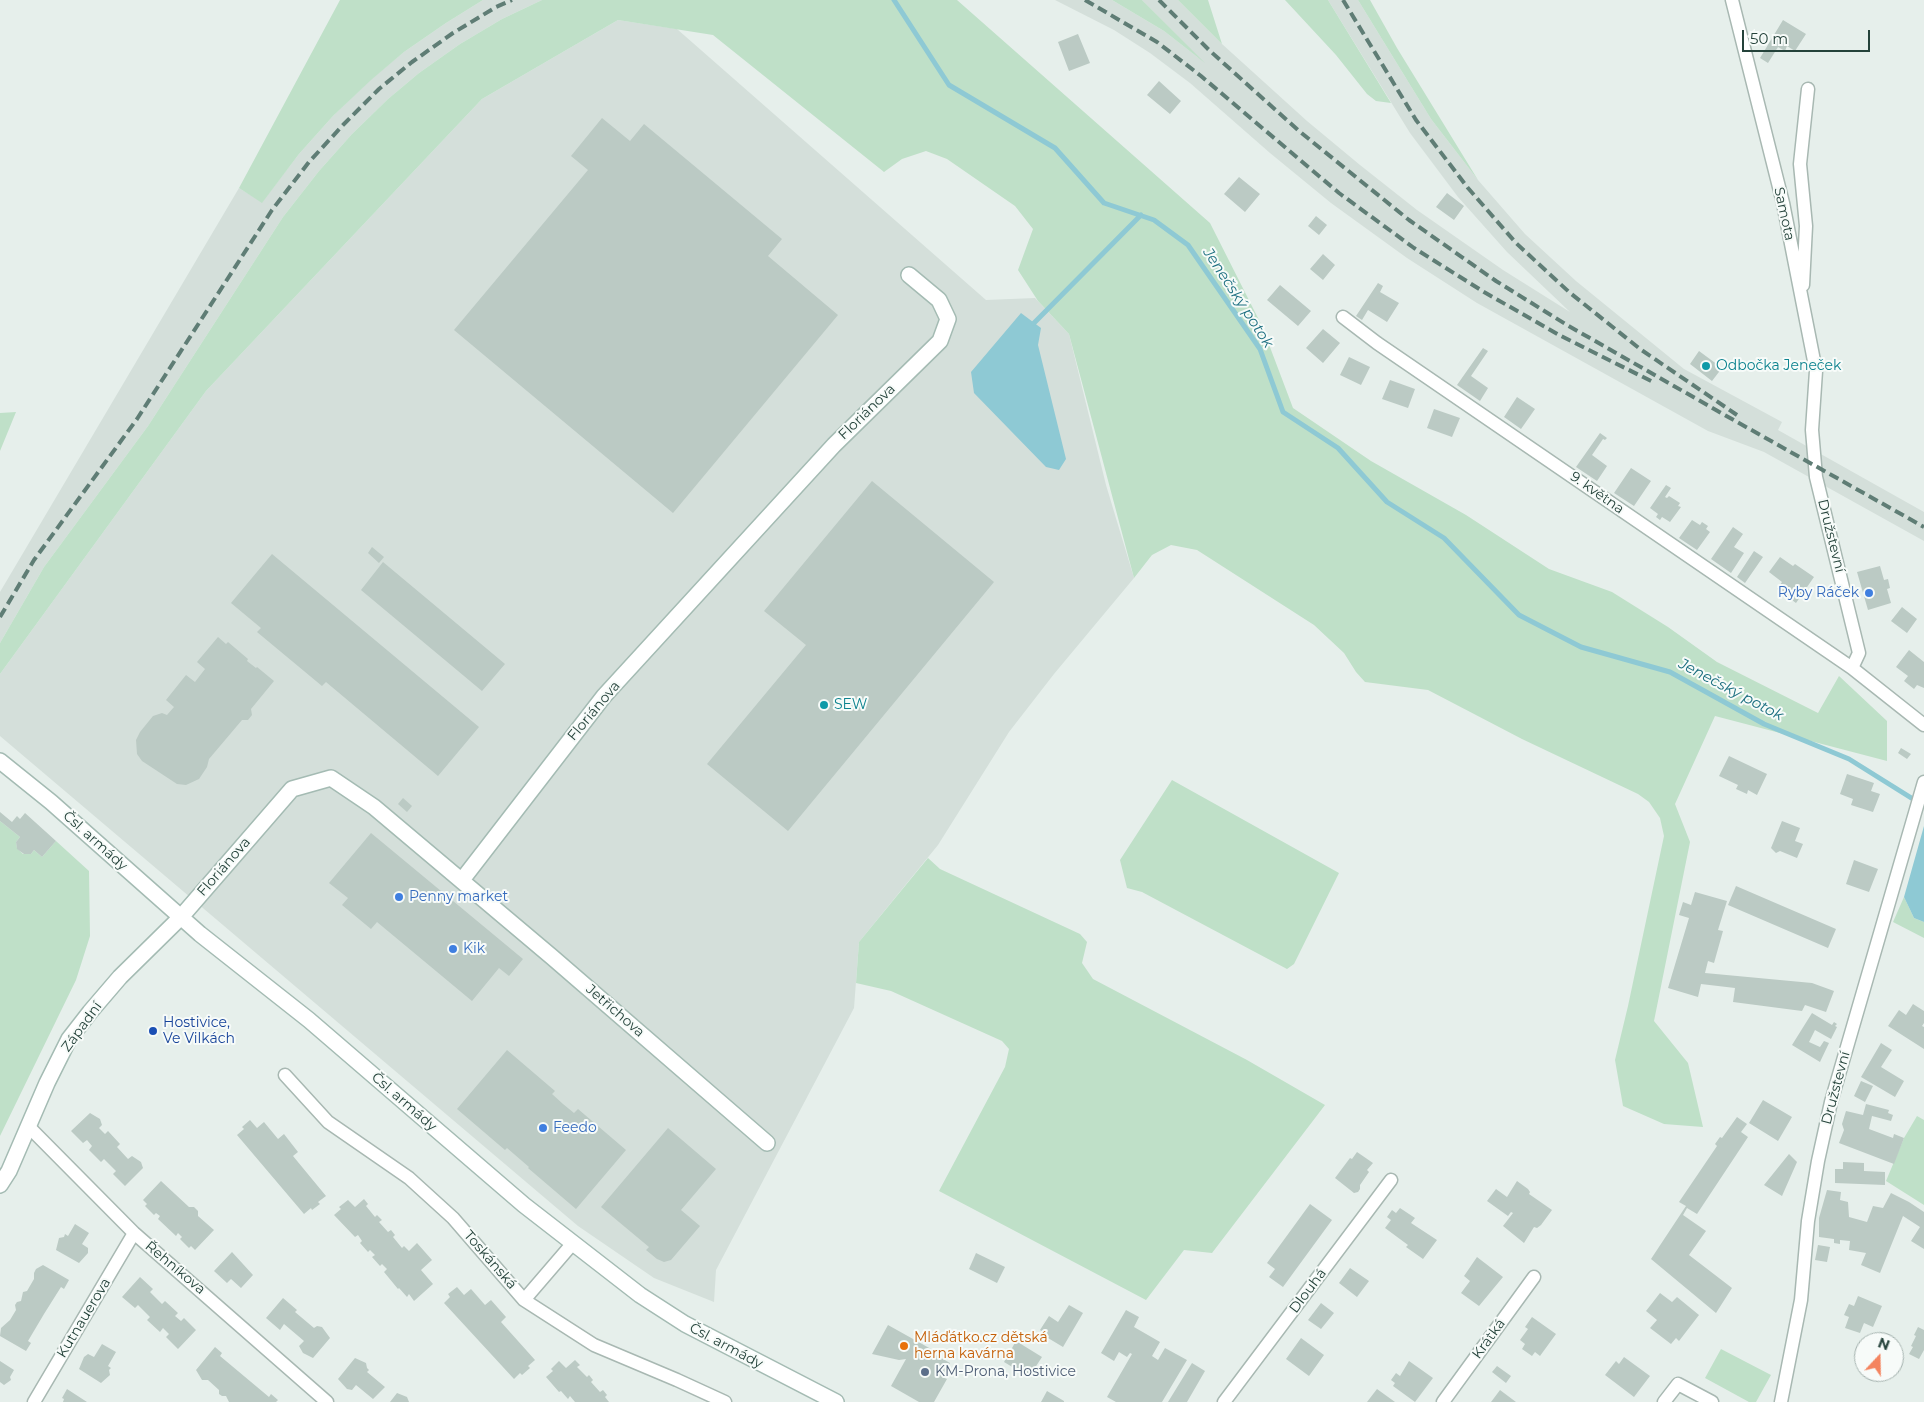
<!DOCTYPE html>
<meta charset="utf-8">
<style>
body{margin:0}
#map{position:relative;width:1924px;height:1402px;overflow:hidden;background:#e6efeb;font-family:Montserrat,sans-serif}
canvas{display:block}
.north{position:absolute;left:1854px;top:1332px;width:50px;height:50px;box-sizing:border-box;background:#f7fbf9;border:1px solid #a3b1ad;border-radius:50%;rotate:21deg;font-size:14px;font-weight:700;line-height:20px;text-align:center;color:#24423a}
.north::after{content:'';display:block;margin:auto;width:18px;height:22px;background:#f4845f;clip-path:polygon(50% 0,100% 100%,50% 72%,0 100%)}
.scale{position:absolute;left:1742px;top:30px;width:128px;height:22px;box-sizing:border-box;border:2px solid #24423a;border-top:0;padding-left:6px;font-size:15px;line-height:18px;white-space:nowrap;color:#24423a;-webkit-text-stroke:4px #f7fbf9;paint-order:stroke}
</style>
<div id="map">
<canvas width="1924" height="1402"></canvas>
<div class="north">N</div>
<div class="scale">50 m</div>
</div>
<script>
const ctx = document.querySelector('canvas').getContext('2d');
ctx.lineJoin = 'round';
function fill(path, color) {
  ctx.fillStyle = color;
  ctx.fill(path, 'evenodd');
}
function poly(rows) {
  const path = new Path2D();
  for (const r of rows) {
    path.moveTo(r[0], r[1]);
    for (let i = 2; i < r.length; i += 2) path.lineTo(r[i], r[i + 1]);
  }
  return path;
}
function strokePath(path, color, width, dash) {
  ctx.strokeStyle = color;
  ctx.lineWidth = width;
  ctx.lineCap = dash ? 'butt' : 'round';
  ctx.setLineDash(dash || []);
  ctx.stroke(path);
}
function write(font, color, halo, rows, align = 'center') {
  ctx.font = font + ' Montserrat,sans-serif';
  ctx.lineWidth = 4;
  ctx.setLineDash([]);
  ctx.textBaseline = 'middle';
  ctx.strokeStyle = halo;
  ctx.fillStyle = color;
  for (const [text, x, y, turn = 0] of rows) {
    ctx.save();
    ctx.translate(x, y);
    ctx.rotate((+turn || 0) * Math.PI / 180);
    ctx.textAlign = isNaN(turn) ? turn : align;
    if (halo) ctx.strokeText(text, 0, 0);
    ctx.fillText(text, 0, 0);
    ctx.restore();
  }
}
fill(poly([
 [483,0,542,0,502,19,460,44,419,73,388,99,352,134,319,171,283,217,148,426,44,567,0,643,0,592,239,188,262,202,299,154,333,116,371,79,404,52,446,23],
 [1055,0,1112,0,1164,31,1200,59,1142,0,1178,0,1222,44,1307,121,1360,165,1417,210,1503,270,1570,312,1507,252,1458,197,1410,133,1328,0,1358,0,1431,119,1478,180,1525,234,1576,281,1684,369,1782,422,1778,430,1924,512,1924,541,1764,452,1708,431,1477,303,1407,258,1331,203,1270,153,1190,83,1150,53,1114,30],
 [618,20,677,29,986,300,1035,298,1069,334,1106,485,1134,578,1054,674,1009,732,938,845,859,942,854,1008,716,1270,714,1302,654,1278,578,1226,0,736,0,674,206,391,482,99]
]), '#d4dfda');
fill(poly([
 [340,0,483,0,446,23,404,52,371,80,333,116,299,154,262,203,239,188],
 [542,0,957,0,1210,223,1262,326,1293,408,1371,461,1466,515,1549,569,1612,592,1668,627,1717,662,1818,713,1839,676,1887,721,1887,761,1715,716,1675,804,1690,842,1654,1021,1688,1063,1703,1127,1664,1124,1623,1106,1615,1060,1628,1006,1664,836,1660,818,1649,802,1638,794,1522,739,1428,690,1365,682,1356,672,1344,653,1314,625,1197,550,1171,545,1152,555,1134,578,1069,334,1038,301,1018,270,1033,229,1015,206,947,159,926,151,902,159,884,172,713,35,618,20,482,99,206,391,0,674,0,643,44,567,148,426,283,217,319,171,352,134,388,99,419,73,460,44,502,19],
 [1112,0,1142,0,1205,63,1164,31],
 [1178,0,1208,0,1222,44],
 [1285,0,1328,0,1391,103,1376,101,1367,94,1336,55],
 [1358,0,1370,0,1397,48,1478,180,1431,119],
 [16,412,0,451,0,413],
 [1172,780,1339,873,1294,964,1287,969,1142,892,1127,888,1120,860],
 [0,821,20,837,16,842,17,848,23,854,31,854,34,850,42,857,56,841,89,871,90,936,76,980,0,1136],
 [928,858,940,869,1080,934,1087,942,1082,963,1093,979,1247,1060,1325,1105,1212,1253,1184,1250,1146,1300,939,1191,1005,1067,1009,1049,1002,1041,891,991,856,983,859,942],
 [1904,897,1914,918,1924,922,1924,938,1893,922],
 [1917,1116,1924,1120,1924,1205,1886,1181,1904,1138],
 [1721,1349,1771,1375,1756,1402,1749,1402,1705,1378]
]), '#bfe0c8');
fill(poly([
 [1021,313,1041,328,1038,345,1066,459,1059,470,1046,467,974,393,971,372],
 [1924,826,1924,922,1914,918,1904,897]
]), '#8ec9d4');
strokePath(poly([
 [894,0,949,85,1055,148,1104,203,1154,220,1188,245,1260,349,1283,412,1338,448,1387,502,1444,538,1519,615,1581,647,1670,672,1764,724,1849,759,1924,806],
 [1034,323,1141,215]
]), '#8ec9d4', 5);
fill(poly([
 [1783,20,1806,34,1795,51,1787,46,1785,51,1778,47,1768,63,1760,58],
 [1078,34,1090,63,1069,71,1058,42],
 [1159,81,1181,101,1170,114,1147,95],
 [602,118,630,141,644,124,782,239,768,256,838,315,673,513,454,330,588,170,571,156],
 [1239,177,1260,194,1245,212,1224,194],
 [1447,193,1464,206,1454,220,1436,207],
 [1316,216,1327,225,1319,235,1308,226],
 [1323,254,1335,265,1323,280,1310,269],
 [1378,283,1383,286,1380,292,1399,303,1387,322,1368,310,1362,320,1356,316],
 [1280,285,1311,311,1298,326,1267,300],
 [1323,329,1340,343,1323,363,1306,348],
 [1483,348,1488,351,1471,376,1488,388,1480,401,1457,385],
 [1699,351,1722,368,1712,381,1690,364],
 [1349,357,1370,367,1361,385,1340,375],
 [1390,380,1415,389,1408,408,1382,399],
 [1517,397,1535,409,1521,429,1504,417],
 [1434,409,1460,418,1452,437,1427,428],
 [1600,433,1607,438,1605,440,1603,439,1592,455,1607,466,1597,481,1576,467],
 [1631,468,1651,481,1634,506,1614,493],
 [872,481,994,582,788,831,707,764,806,645,764,611],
 [1666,485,1671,488,1665,497,1667,498,1669,496,1680,503,1678,506,1681,507,1670,522,1662,517,1660,520,1656,517,1658,514,1650,508],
 [1692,520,1700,525,1702,522,1708,526,1706,529,1710,532,1697,550,1679,538],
 [1733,527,1743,534,1734,547,1744,553,1731,573,1711,559],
 [372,547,384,557,379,563,368,553],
 [1754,551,1763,557,1745,583,1737,577],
 [272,554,479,727,438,776,326,682,322,686,257,632,261,628,231,603],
 [1780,557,1793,566,1795,564,1814,577,1796,603,1777,589,1782,582,1769,572],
 [383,562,505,664,482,691,361,590],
 [1880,566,1884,580,1888,579,1890,588,1887,589,1891,603,1868,610,1857,572],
 [1902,607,1917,619,1907,633,1891,621],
 [218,637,226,644,228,642,248,659,247,661,256,668,257,667,274,681,251,709,252,715,248,720,242,720,209,759,207,767,199,779,186,785,177,784,142,761,137,754,136,740,140,732,153,716,162,713,167,715,174,707,166,700,186,675,195,682,205,669,197,662],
 [1909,650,1924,662,1924,688,1917,685,1914,689,1904,681,1908,676,1896,667],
 [1901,748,1911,754,1907,759,1898,753],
 [1729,756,1767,774,1757,795,1748,790,1747,794,1736,789,1738,785,1719,776],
 [1847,774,1874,783,1871,791,1880,794,1873,812,1851,805,1853,799,1840,794],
 [403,798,412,806,407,812,398,804],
 [0,812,12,822,17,816,20,819,25,813,56,841,42,857,34,850,31,854,24,854,17,849,16,842,20,837,0,821],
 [1782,821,1800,828,1795,841,1803,844,1797,858,1780,851,1776,853,1771,848],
 [371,833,523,959,509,976,499,968,472,1001,377,922,371,929,342,905,348,898,329,883],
 [1854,860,1878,869,1869,892,1846,884],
 [1736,886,1836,929,1828,948,1728,905],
 [1695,892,1727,901,1718,930,1723,931,1714,963,1708,961,1705,973,1812,983,1834,991,1826,1012,1805,1005,1802,1011,1733,1002,1735,988,1701,984,1698,997,1668,988,1689,918,1679,915,1683,902,1691,905],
 [1913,1004,1924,1011,1924,1023,1922,1026,1924,1027,1924,1049,1888,1026,1899,1010,1906,1015],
 [1812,1013,1832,1025,1834,1022,1837,1024,1835,1026,1837,1027,1831,1039,1815,1030,1809,1042,1820,1047,1824,1041,1829,1043,1820,1062,1792,1045],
 [1881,1043,1892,1050,1881,1067,1904,1081,1895,1097,1861,1077],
 [507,1050,555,1091,552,1094,563,1104,574,1113,578,1109,626,1150,576,1209,528,1168,529,1167,507,1148,505,1150,457,1109],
 [1861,1081,1873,1086,1865,1102,1854,1096],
 [1763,1100,1792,1117,1778,1141,1749,1123],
 [1866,1104,1889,1110,1888,1113,1893,1115,1891,1121,1872,1116,1869,1129,1893,1138,1894,1134,1904,1138,1894,1164,1839,1143,1844,1130,1842,1124,1846,1111,1863,1115],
 [90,1113,100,1119,102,1125,99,1128,105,1134,108,1131,120,1144,117,1147,128,1159,132,1156,141,1162,143,1168,125,1186,113,1174,116,1171,104,1159,101,1162,89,1150,92,1146,87,1140,83,1143,71,1131],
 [1737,1117,1747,1124,1741,1132,1748,1137,1697,1214,1687,1208,1683,1215,1706,1231,1689,1255,1732,1288,1716,1313,1651,1259,1686,1206,1679,1202,1717,1146,1715,1144,1720,1137,1722,1138],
 [250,1120,257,1128,264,1122,278,1139,284,1134,298,1152,293,1156,326,1196,318,1202,320,1204,312,1210,311,1208,304,1214,237,1135,244,1129,242,1127],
 [668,1128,716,1169,681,1210,700,1226,671,1260,664,1262,657,1259,646,1250,649,1247,601,1207],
 [1357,1152,1373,1163,1367,1170,1369,1172,1360,1185,1360,1189,1358,1192,1354,1193,1335,1178,1350,1158,1352,1159],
 [1789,1154,1797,1162,1782,1196,1764,1185],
 [1843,1162,1864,1163,1864,1171,1885,1172,1885,1185,1835,1183,1835,1169,1843,1169],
 [161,1181,189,1207,194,1207,198,1211,198,1216,214,1230,195,1250,191,1246,189,1248,180,1239,182,1237,178,1233,176,1236,158,1219,160,1216,156,1213,154,1215,145,1206,147,1204,143,1200],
 [1517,1181,1528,1189,1530,1192,1529,1194,1552,1210,1541,1225,1537,1228,1534,1227,1524,1243,1503,1226,1513,1213,1511,1212,1508,1216,1487,1201,1496,1189,1507,1197],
 [1827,1190,1841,1192,1840,1200,1848,1202,1849,1217,1867,1222,1873,1206,1883,1208,1891,1193,1909,1202,1924,1212,1924,1249,1911,1241,1920,1227,1903,1216,1880,1273,1861,1265,1866,1253,1849,1250,1850,1241,1840,1240,1840,1244,1834,1243,1834,1239,1819,1237,1819,1218],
 [364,1199,368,1204,366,1206,375,1217,377,1215,382,1220,379,1222,388,1232,391,1230,395,1235,393,1237,402,1248,404,1246,409,1251,417,1243,432,1260,421,1270,433,1284,414,1301,409,1294,407,1297,399,1288,398,1289,384,1272,387,1269,382,1264,380,1266,372,1257,375,1255,370,1250,368,1252,360,1243,362,1241,358,1235,355,1237,334,1215,341,1209,339,1207,348,1200,355,1207],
 [1310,1204,1332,1220,1283,1287,1269,1277,1275,1269,1267,1263],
 [1400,1208,1415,1218,1411,1223,1437,1240,1423,1259,1406,1247,1408,1245,1385,1228,1391,1220,1387,1217,1392,1210,1396,1213],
 [75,1224,89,1233,82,1244,88,1248,88,1253,79,1263,56,1250,59,1238,64,1237,65,1234,68,1236],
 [1818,1245,1830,1247,1827,1262,1815,1260],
 [232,1252,253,1275,241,1288,231,1279,227,1283,214,1271],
 [976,1253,1005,1267,997,1283,969,1269],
 [1477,1257,1503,1277,1479,1306,1461,1293,1470,1281,1464,1276],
 [43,1265,69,1280,64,1289,61,1287,44,1314,28,1341,31,1343,26,1351,0,1336,1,1328,10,1320,16,1310,15,1305,17,1302,21,1301,23,1292,27,1291,34,1279,34,1273,36,1269],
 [1350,1268,1369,1281,1357,1297,1339,1283],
 [140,1277,153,1289,150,1292,162,1304,165,1301,178,1313,175,1316,181,1321,184,1318,196,1330,178,1349,166,1337,169,1334,163,1328,160,1332,147,1320,150,1317,138,1305,135,1308,122,1297],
 [457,1287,464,1295,471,1289,485,1305,491,1300,506,1317,501,1322,535,1360,528,1366,530,1368,522,1375,520,1373,514,1379,444,1303,450,1297,448,1294],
 [1660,1293,1672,1302,1677,1297,1699,1315,1679,1341,1676,1338,1671,1344,1650,1328,1657,1320,1646,1311],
 [1858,1296,1882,1306,1873,1327,1864,1323,1860,1333,1845,1328,1849,1317,1844,1315,1849,1304,1854,1306],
 [283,1298,297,1310,295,1312,314,1328,317,1326,322,1327,330,1338,313,1358,303,1353,299,1346,304,1341,284,1324,280,1330,266,1318],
 [1321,1303,1334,1313,1321,1329,1308,1320],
 [1069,1305,1083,1313,1063,1347,1048,1338,1049,1336,1040,1330,1049,1316,1058,1322],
 [1126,1310,1139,1317,1134,1327,1160,1342,1152,1356,1158,1360,1165,1348,1187,1360,1162,1402,1116,1402,1107,1397,1132,1354,1130,1353,1127,1357,1119,1352,1114,1361,1101,1353],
 [1532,1317,1556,1334,1540,1356,1535,1352,1532,1356,1522,1349,1525,1344,1520,1340,1528,1329,1525,1327],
 [888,1325,931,1349,929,1351,950,1363,942,1377,947,1379,934,1402,919,1402,891,1386,906,1359,899,1360,872,1354],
 [1918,1327,1924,1330,1924,1350,1919,1359,1909,1354,1913,1347,1911,1346,1916,1336,1914,1335],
 [1301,1338,1324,1355,1309,1376,1286,1359],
 [1016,1341,1042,1357,1029,1377,1004,1362],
 [102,1344,116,1352,108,1366,111,1368,109,1370,110,1375,101,1383,79,1369,84,1357,88,1354,94,1357],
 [215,1347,222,1353,220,1356,269,1397,271,1394,278,1400,276,1402,229,1402,226,1396,222,1396,219,1394,219,1390,208,1380,202,1380,196,1370],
 [1624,1357,1650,1376,1634,1397,1605,1375,1616,1361,1619,1364],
 [355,1358,366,1363,367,1368,369,1370,367,1372,385,1387,373,1399,356,1385,352,1390,347,1389,338,1379],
 [575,1360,580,1365,577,1367,587,1377,589,1375,593,1380,591,1382,600,1392,603,1390,607,1395,605,1397,609,1402,575,1402,570,1396,568,1399,561,1391,559,1392,546,1377,553,1371,551,1369,559,1361,566,1368],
 [0,1361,14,1370,10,1377,11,1380,4,1385,0,1382],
 [1409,1361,1433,1378,1415,1402,1393,1386,1395,1383,1391,1380,1396,1373,1400,1376],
 [1192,1363,1205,1371,1187,1402,1168,1402],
 [1497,1366,1511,1376,1506,1383,1492,1372],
 [67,1389,87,1402,63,1402,64,1399,62,1398],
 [1377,1389,1395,1402,1367,1402],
 [1500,1390,1516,1402,1491,1402],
 [1047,1391,1064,1401,1064,1402,1041,1402],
 [397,1393,407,1397,409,1402,390,1402]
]), '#bbcac4');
const street = poly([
 [1732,0,1783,203,1816,371,1812,430,1816,477,1859,653,1852,668],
 [1803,285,1806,226,1800,164,1808,89],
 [1343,317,1377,343,1852,668,1924,725],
 [285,1075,328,1122,409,1178,453,1218,524,1300,594,1345,677,1380,725,1402],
 [29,1127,134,1233,327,1402],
 [524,1300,573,1243],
 [34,1402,134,1233],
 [1224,1402,1391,1180],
 [1443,1402,1534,1277],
 [1664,1402,1678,1384,1712,1402],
 [1781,1402,1801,1300,1808,1221,1818,1161,1831,1102,1924,782]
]);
const secondary = poly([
 [0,761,51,802,200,934,309,1020,524,1205,640,1295,685,1324,836,1402],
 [462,880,604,696,834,445,940,341,948,319,939,300,909,275],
 [0,1185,9,1171,47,1083,69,1039,90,1012,120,977,181,917,292,789,331,778,374,807,552,957,767,1143]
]);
strokePath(street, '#a8b8b2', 15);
strokePath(secondary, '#a4bbb3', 18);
strokePath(street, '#fff', 12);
strokePath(secondary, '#fff', 15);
strokePath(poly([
 [1085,0,1157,42,1201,76,1339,193,1414,248,1484,292,1561,336,1653,382],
 [1159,0,1209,50,1299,131,1409,220,1496,281,1567,325,1723,414,1924,527],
 [1343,0,1416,120,1468,188,1516,243,1569,292,1640,349,1737,415],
 [0,617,34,560,137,419,272,210,309,162,343,125,379,89,412,62,453,33,496,7,512,0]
]), '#5f7d75', 4, [10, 5]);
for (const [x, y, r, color] of [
 [1706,366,5,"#0f9aa8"],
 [1869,593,5,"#3f7fe0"],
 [824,705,5,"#0f9aa8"],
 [399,897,5,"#3f7fe0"],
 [453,949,5,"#3f7fe0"],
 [153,1031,5,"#1a4fb4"],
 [543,1128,5,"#3f7fe0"],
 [904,1346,5,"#e8710a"],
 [925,1372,5,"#5c6f8a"]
]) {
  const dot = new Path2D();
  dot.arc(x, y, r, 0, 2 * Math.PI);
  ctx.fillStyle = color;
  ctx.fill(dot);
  strokePath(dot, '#f7fbf9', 2);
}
write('14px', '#24423a', '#f7fbf9', [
 ["Samota",1784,214,78],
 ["Floriánova",867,412,-44],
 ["9. května",1597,493,35],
 ["Družstevní",1831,536,76],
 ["Floriánova",594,711,-50],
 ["Čsl. armády",95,841,42],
 ["Floriánova",224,867,-49],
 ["Jetřichova",615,1011,41],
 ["Západní",82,1027,-54],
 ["Družstevní",1836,1088,-75],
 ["Čsl. armády",404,1102,41],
 ["Toskánská",490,1260,49],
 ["Řehníkova",175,1268,40],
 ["Dlouhá",1308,1291,-53],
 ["Kutnauerova",84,1318,-59],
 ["Krátká",1489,1339,-54],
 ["Čsl. armády",726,1346,28]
]);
write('14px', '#0d838f', '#f7fbf9', [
 ["Odbočka Jeneček",1716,366],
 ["SEW",834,705]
], 'left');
write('14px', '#366cbe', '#f7fbf9', [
 ["Ryby Ráček",1859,593,"right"],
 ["Penny market",409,897],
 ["Kik",463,949],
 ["Feedo",553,1128]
], 'left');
write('14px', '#164399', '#f7fbf9', [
 ["Hostivice,",163,1023],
 ["Ve Vilkách",163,1039]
], 'left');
write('14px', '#c56008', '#f7fbf9', [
 ["Mláďátko.cz dětská",914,1338],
 ["herna kavárna",914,1354]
], 'left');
write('14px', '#4e5e75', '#f7fbf9', [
 ["KM-Prona, Hostivice",935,1372]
], 'left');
write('italic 15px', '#1c6f80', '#f7fbf9', [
 ["Jenečský potok",1238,298,57],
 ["Jenečský potok",1731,690,28]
]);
</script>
